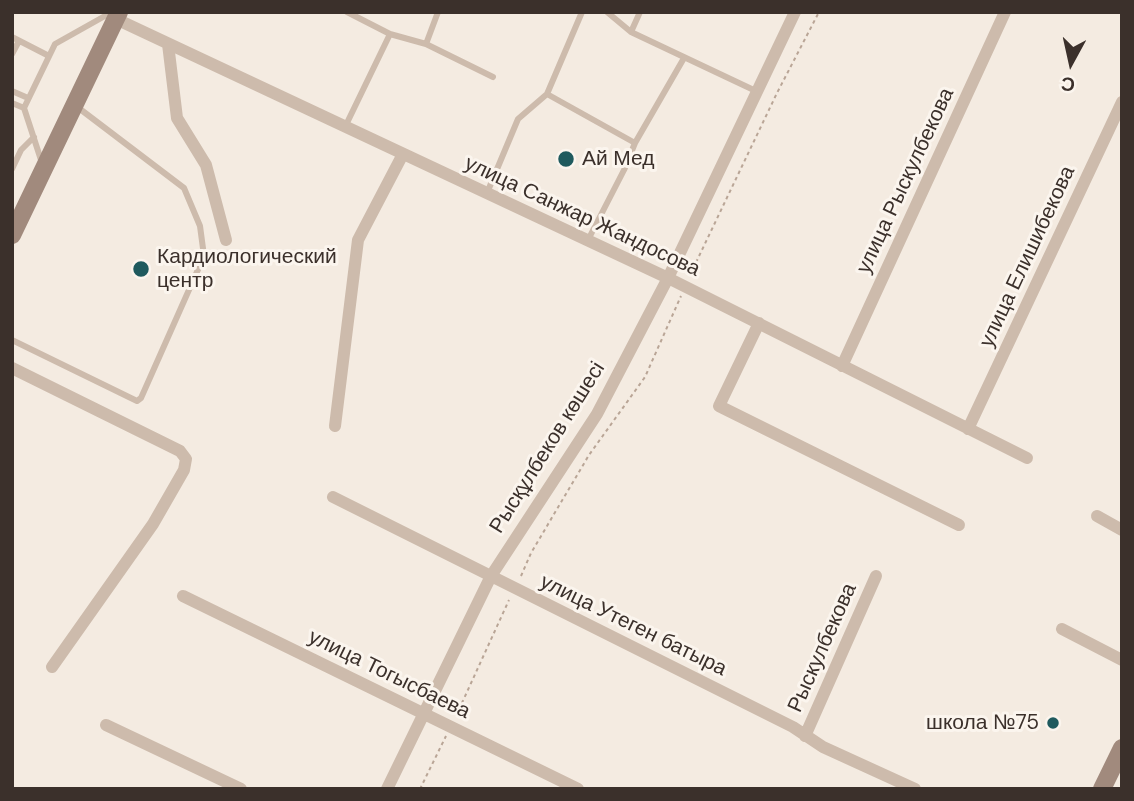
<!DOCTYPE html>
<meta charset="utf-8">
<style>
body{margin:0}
#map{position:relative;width:1134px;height:801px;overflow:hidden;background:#f4ebe1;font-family:"DM Sans",sans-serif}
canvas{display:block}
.frame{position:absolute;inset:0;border:14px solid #3b302b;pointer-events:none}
.north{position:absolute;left:1036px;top:28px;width:70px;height:70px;-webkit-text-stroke:5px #fbf5ee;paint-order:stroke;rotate:188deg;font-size:19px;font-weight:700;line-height:28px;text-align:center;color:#3b302b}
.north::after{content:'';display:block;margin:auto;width:24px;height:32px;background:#3b302b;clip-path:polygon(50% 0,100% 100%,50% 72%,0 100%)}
</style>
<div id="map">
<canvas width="1134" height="801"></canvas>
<div class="frame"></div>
<div class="north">С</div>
</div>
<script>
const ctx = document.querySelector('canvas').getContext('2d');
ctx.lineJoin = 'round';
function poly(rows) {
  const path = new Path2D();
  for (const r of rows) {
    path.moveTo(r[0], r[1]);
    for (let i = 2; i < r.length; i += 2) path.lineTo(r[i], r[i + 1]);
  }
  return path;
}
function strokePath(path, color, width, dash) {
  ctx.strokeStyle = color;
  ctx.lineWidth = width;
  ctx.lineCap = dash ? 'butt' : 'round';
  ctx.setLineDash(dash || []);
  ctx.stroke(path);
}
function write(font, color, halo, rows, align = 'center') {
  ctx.font = font + ' "DM Sans",sans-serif';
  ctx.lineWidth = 6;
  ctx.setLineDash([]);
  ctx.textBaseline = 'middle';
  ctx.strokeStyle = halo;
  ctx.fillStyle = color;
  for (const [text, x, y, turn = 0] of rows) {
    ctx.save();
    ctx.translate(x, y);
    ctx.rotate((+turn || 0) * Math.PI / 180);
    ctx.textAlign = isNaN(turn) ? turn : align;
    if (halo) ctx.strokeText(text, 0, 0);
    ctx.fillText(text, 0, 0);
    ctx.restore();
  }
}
strokePath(poly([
 [690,275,777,93,819,12],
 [521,576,531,553,589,455,645,377,681,296],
 [456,716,509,600],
 [420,789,446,736]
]), '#b9a596', 2, [3.5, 3.5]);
strokePath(poly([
 [607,12,631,32,640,12],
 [631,32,758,92],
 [390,34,426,44,438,12],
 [12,37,49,56],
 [426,44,493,77],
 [12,54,19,41],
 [12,91,28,98],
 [547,94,635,143],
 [12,103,24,108],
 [345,127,390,34,347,12],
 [42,163,24,108,55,44,112,12],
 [12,169,21,150,34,137],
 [487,193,518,119,547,94,582,12],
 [588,240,624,170,635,143,684,58],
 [12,340,137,401,141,398,204,256,200,226,184,188,76,106]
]), '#cdbbac', 6);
strokePath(poly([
 [116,19,668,278,1027,458],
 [168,44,177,118,206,165,226,240],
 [759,323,719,406,959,525],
 [842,366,1005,12],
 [12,368,180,451,186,459,184,470,153,524,52,667],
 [335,426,358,240,403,154],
 [968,429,1122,102],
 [333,497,793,727,823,747,915,789],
 [1097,516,1122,530],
 [183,596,578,789],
 [1062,629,1122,660],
 [106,725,241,789],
 [805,736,876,576],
 [387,789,491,576,597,414,668,278,795,12]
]), '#cdbbac', 12);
strokePath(poly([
 [12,235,119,12],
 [1102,789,1122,748]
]), '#a18a7d', 18);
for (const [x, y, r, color] of [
 [566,159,9,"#1f5a5e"],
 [141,269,9,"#1f5a5e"],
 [1053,723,7,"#1f5a5e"]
]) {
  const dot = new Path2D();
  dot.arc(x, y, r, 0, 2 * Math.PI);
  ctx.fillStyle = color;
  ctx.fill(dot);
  strokePath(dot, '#fbf5ee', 2.5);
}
write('21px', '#3b302b', '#fbf5ee', [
 ["Ай Мед",582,159],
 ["Кардиологический",157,257],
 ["центр",157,281],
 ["школа №75",1039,723,"right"]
], 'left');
write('21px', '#3b302b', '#fbf5ee', [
 ["улица Рыскулбекова",906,181,-65],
 ["улица Санжар Жандосова",582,217,25],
 ["улица Елишибекова",1028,257,-65],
 ["Рысқұлбеков көшесі",548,448,-58],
 ["улица Утеген батыра",633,626,26],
 ["Рыскулбекова",823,648,-66],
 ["улица Тогысбаева",389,675,26]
]);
</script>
